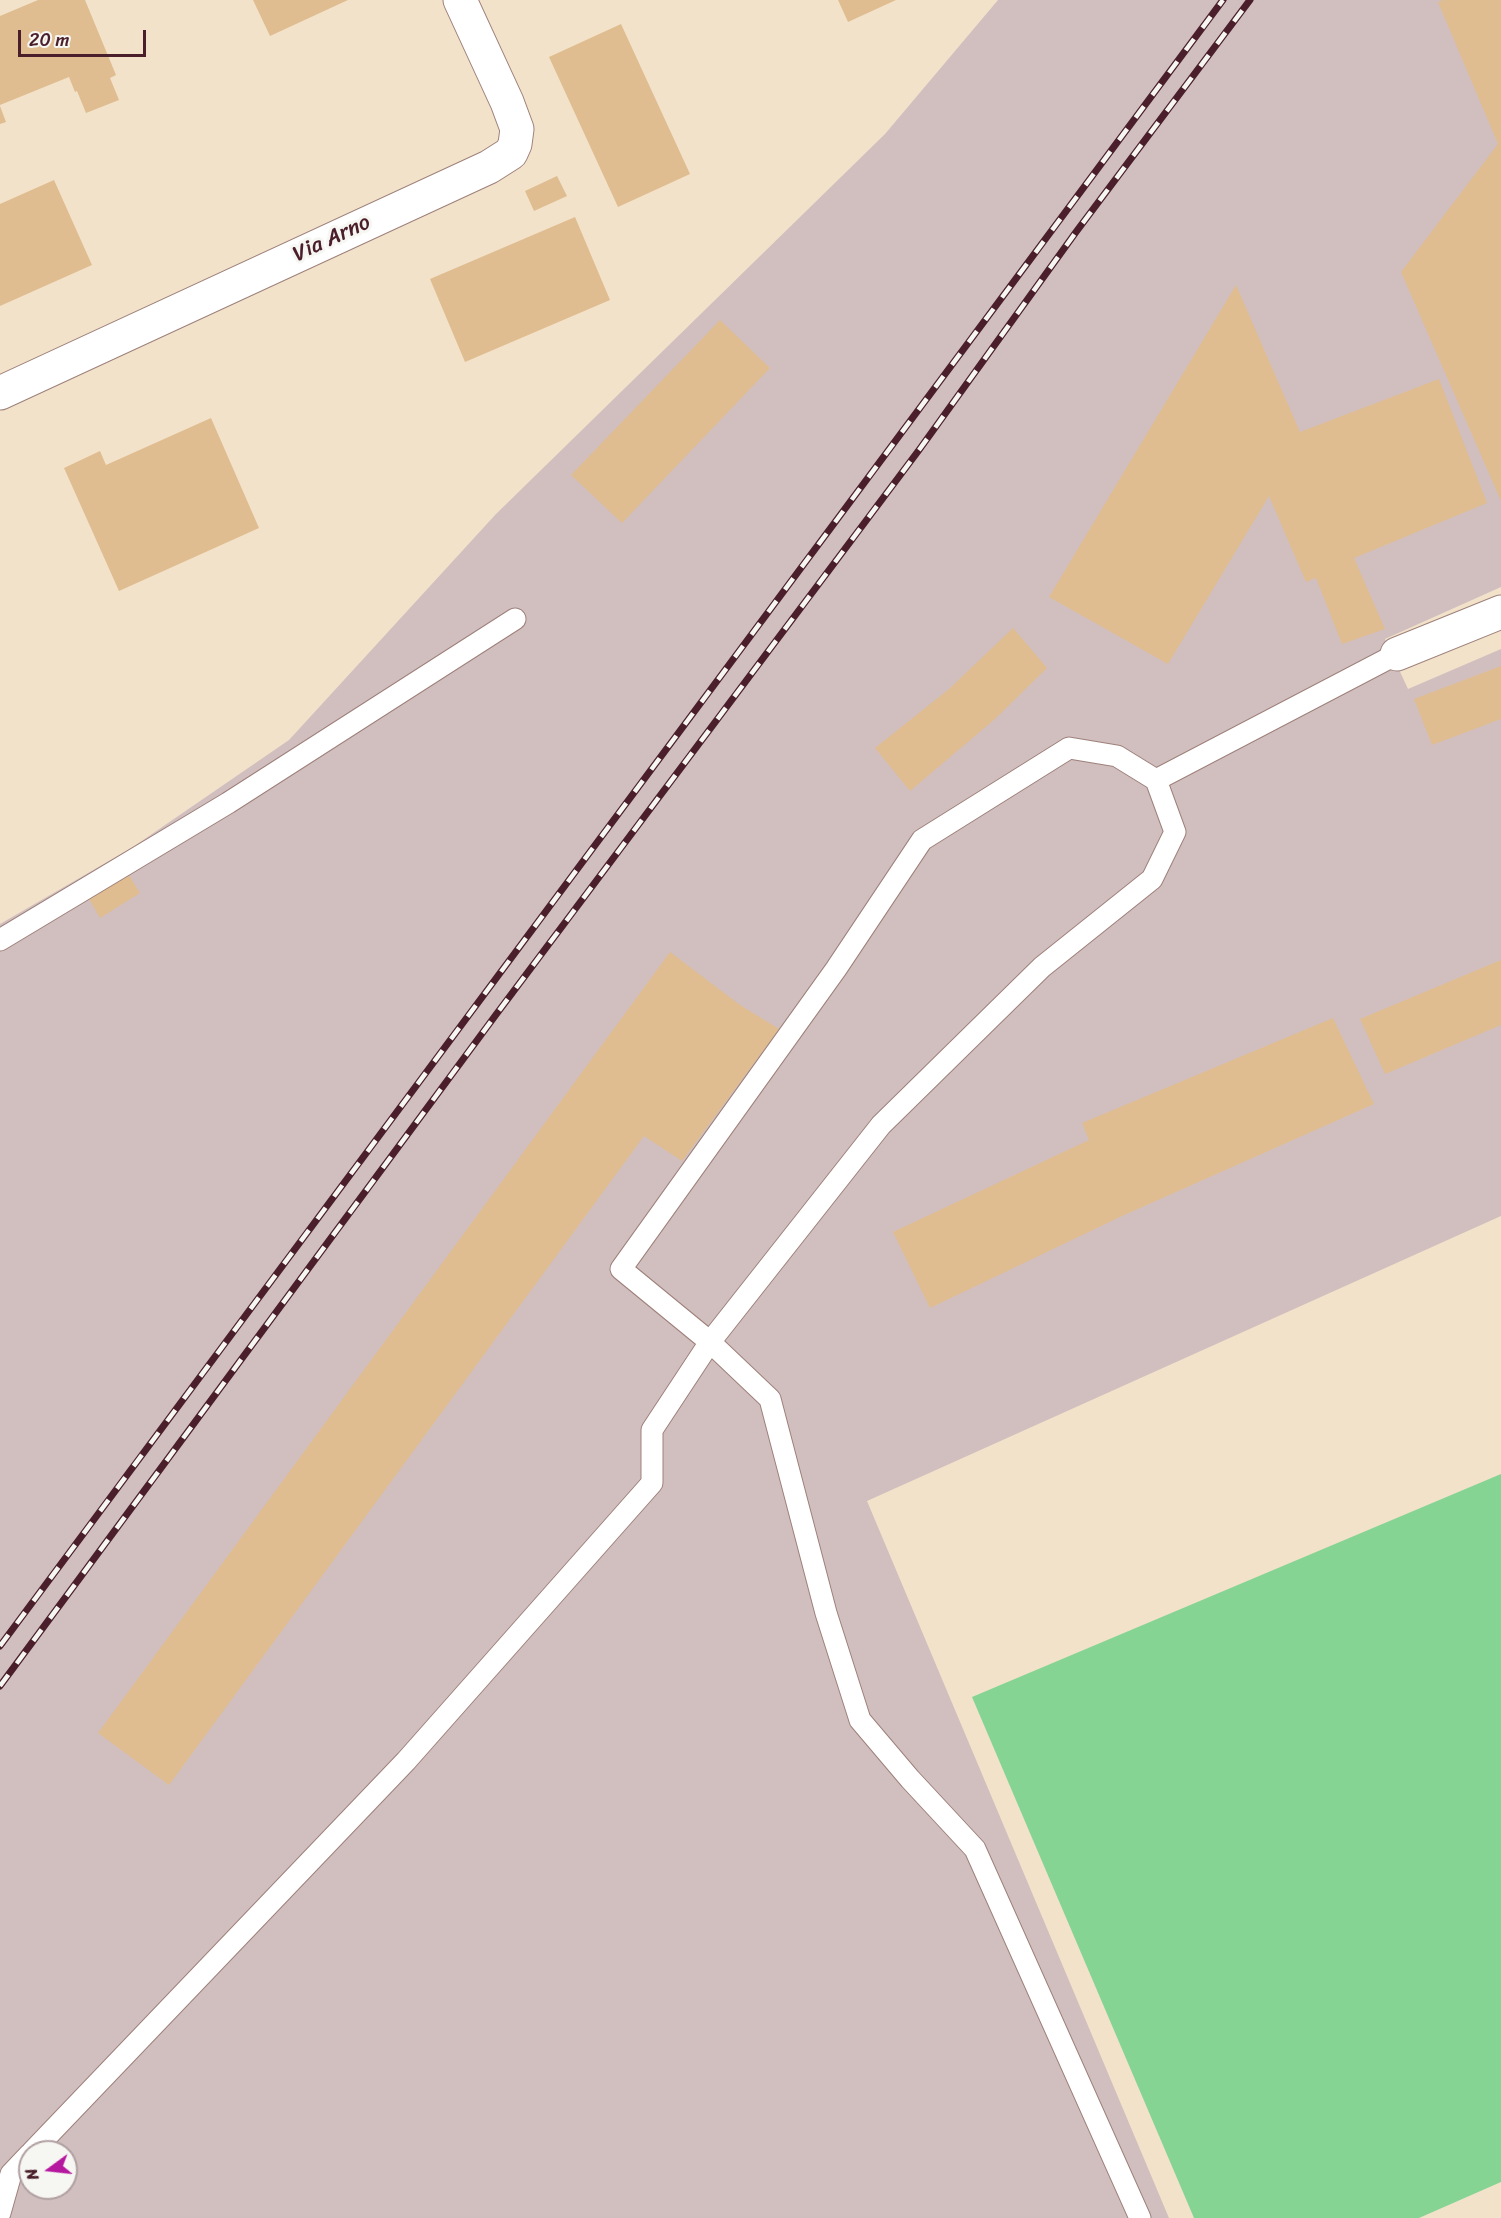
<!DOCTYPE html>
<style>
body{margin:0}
#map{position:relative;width:1501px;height:2218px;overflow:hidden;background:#f2e2ca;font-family:Sriracha,sans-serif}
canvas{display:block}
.north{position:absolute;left:18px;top:2140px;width:60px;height:60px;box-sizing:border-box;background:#f6f6f2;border:2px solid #b1a0a2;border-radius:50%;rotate:255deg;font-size:16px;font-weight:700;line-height:24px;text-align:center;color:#4a1f2b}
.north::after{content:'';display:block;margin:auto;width:21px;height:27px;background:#b5179e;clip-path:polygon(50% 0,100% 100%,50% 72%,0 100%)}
.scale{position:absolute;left:18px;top:30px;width:128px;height:27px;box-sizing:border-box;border:3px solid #4a1f2b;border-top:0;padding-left:8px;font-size:18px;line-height:21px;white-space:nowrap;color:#4a1f2b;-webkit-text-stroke:4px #f6f6f2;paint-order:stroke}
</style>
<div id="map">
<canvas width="1501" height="2218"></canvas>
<div class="north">N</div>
<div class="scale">20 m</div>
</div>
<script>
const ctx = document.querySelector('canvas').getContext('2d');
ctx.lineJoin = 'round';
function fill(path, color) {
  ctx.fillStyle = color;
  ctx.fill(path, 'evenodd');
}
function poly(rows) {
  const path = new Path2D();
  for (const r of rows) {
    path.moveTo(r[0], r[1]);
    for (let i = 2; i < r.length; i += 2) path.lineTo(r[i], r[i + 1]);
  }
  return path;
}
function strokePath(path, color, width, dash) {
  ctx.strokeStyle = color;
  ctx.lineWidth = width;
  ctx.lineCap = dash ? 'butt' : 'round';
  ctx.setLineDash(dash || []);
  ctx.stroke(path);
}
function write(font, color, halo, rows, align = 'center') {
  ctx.font = font + ' Sriracha,sans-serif';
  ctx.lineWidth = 6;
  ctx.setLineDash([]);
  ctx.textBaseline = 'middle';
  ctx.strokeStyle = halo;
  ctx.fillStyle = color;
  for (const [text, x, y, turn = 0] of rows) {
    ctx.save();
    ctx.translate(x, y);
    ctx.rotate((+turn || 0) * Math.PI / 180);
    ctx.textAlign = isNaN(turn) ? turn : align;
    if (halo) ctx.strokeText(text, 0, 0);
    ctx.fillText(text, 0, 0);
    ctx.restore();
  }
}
fill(poly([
 [998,0,1501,0,1501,587,1385,639,1408,689,1501,649,1501,1216,867,1501,1169,2218,0,2218,0,924,133,847,289,740,496,514,885,134],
 [30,2152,66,2152,66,2188,30,2188]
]), '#d1bfbf');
fill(poly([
 [1501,1474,1501,2182,1419,2218,1194,2218,972,1697]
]), '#86d493');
fill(poly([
 [38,0,85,0,116,75,110,78,119,100,86,113,77,91,75,92,69,77,0,105,0,16],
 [253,0,348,0,270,36],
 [838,0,896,0,848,22],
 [1443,0,1501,0,1501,501,1401,272,1498,144,1438,2],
 [621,24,690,174,618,207,549,57],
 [0,106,6,122,0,124],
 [557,176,567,196,534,211,525,191],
 [54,180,92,265,0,306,0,204],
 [575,217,610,300,465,362,430,279],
 [1236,285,1300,432,1439,379,1487,503,1354,558,1385,629,1342,644,1316,578,1306,582,1269,496,1168,664,1049,597],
 [720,320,770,368,622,523,571,475],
 [211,418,259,528,119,591,64,468,100,451,106,465],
 [1013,628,1047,668,995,719,910,791,875,748,949,689],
 [1501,666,1501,719,1432,745,1414,699],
 [127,872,140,893,100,918,88,897],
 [670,952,740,1005,779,1029,682,1161,644,1136,169,1785,98,1733],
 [1501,960,1501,1025,1385,1074,1360,1019],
 [1333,1018,1374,1104,1122,1216,930,1308,893,1232,1089,1140,1082,1123]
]), '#e0bd90');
const service = poly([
 [0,940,228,803,515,619],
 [32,2152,406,1761,652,1483,652,1430,710,1342,621,1269,836,969,922,840,1069,748,1117,756,1156,780,1397,654],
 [0,2213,11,2174,30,2154],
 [1140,2218,975,1849,910,1779,860,1720,826,1613,770,1399,710,1342,881,1125,1042,967,1152,879,1175,832,1156,780]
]);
const minor = poly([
 [0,393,489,167,511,153,515,144,517,129,507,102,460,0],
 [1397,654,1501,612]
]);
strokePath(service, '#9e807a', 23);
strokePath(minor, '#9e807a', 35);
strokePath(service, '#fff', 21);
strokePath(minor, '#fff', 33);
const rail = poly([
 [0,1646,1223,0],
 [0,1686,495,1016,919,450,1076,232,1250,0]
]);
strokePath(rail, '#4a1f2b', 7);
strokePath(rail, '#f6f6f2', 4.5, [14]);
write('22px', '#4a1f2b', '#f6f6f2', [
 ["Via Arno",332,239,-25]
]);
</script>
